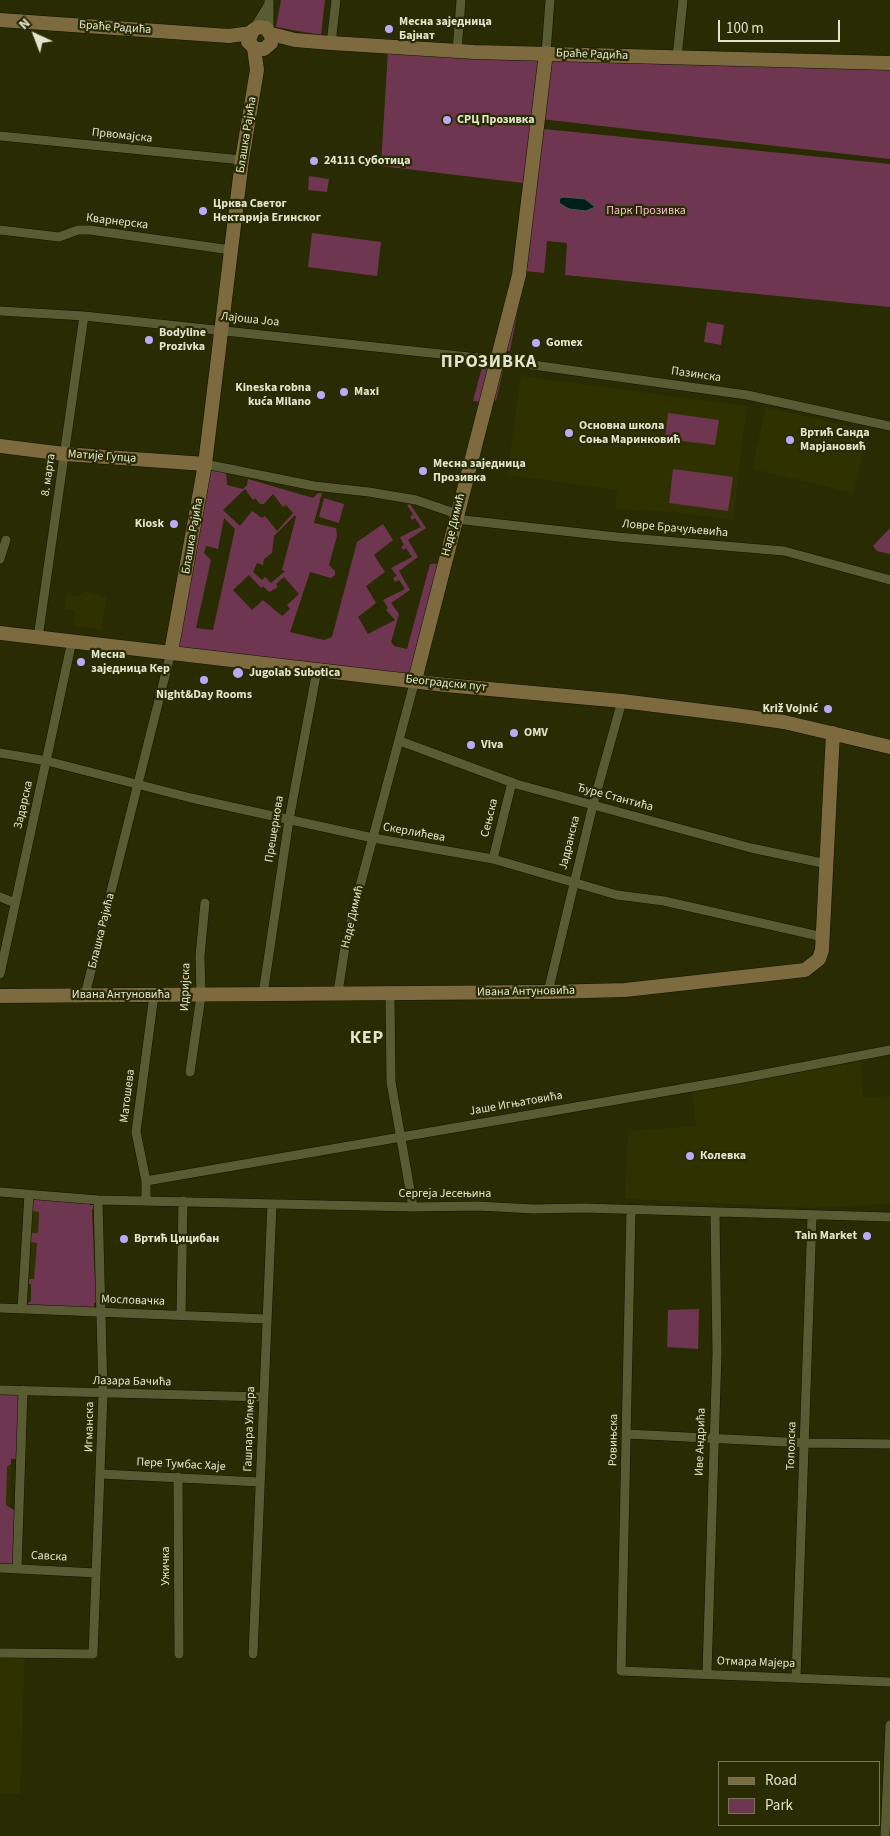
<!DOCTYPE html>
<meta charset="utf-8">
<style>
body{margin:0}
#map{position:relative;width:890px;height:1836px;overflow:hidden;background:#292b02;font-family:"Source Sans 3",sans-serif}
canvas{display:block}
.legend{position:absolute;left:718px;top:1761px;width:162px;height:65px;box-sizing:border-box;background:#292b02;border:1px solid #737554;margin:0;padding:6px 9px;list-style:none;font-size:15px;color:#e2e4ce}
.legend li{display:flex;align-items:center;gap:10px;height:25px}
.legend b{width:25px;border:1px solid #737554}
.north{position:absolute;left:10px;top:10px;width:50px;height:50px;-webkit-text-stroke:4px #292b02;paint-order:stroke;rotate:317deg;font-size:14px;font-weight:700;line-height:20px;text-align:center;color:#e2e4ce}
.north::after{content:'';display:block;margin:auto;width:18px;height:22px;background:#e2e4ce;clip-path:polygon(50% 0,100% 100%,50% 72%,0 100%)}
.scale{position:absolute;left:718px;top:20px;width:122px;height:22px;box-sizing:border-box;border:2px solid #e2e4ce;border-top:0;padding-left:6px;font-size:15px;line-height:18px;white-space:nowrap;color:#e2e4ce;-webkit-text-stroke:4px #292b02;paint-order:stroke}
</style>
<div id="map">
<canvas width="890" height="1836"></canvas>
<ul class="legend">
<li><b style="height:6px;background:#7e6a3f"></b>Road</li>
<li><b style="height:14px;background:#6f3651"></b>Park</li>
</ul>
<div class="north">N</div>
<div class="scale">100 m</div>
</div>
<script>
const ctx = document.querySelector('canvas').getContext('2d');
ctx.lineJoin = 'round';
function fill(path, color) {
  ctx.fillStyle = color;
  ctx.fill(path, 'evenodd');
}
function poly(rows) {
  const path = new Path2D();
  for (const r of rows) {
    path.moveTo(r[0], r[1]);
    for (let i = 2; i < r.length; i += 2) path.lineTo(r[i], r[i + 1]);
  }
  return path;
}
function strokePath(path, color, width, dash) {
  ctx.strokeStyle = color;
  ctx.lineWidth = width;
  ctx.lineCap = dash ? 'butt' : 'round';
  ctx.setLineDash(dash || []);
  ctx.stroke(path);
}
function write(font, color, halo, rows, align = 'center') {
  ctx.font = font + ' "Source Sans 3",sans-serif';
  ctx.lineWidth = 4.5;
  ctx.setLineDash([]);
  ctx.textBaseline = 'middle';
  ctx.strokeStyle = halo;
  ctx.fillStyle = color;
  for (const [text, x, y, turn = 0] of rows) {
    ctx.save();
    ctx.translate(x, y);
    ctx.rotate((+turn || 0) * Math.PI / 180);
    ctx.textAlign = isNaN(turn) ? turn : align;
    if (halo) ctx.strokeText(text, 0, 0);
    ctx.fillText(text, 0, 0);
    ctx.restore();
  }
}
fill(poly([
 [521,376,747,406,733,520,673,512,615,509,617,490,507,475],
 [766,407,868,431,853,493,752,469],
 [86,591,106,597,102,630,73,626,75,611,64,609,67,595,77,596],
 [844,1059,845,1065,861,1061,863,1097,890,1096,890,1204,811,1208,625,1199,628,1131,696,1126,692,1090],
 [32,1211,39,1212,38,1233,31,1233],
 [31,1242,37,1243,34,1280,29,1279],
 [11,1464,10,1507,6,1505,7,1467],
 [0,1655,25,1656,20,1794,0,1793]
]), '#2f3100');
fill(poly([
 [281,0,325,0,321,35,276,27],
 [388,50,890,68,890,159,532,118,523,183,381,166],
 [544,129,890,164,890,307,565,275,567,243,547,241,544,273,524,271],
 [309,176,329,179,327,192,308,190],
 [312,233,381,242,377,276,308,267],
 [524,278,510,351,506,351],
 [707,322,724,325,721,345,704,342],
 [482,367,503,370,496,401,488,395,486,402,473,401],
 [668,413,719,420,715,445,665,439],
 [205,464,226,469,227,485,243,489,247,485,248,479,313,498,318,493,322,493,314,523,336,528,337,536,329,565,335,571,335,575,331,578,310,572,290,632,324,640,332,637,357,542,383,524,393,540,374,555,385,572,366,586,376,603,358,617,368,634,395,620,386,610,388,608,383,600,405,589,399,580,395,582,393,578,397,576,391,568,412,557,406,548,403,550,401,547,404,545,400,537,421,527,415,518,412,520,410,517,413,514,407,505,410,504,426,528,408,540,418,557,399,571,410,590,391,603,399,614,391,642,394,646,407,649,430,564,445,563,415,680,171,652],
 [245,489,253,500,255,498,260,504,264,504,273,494,283,507,286,505,293,513,277,531,265,516,262,518,252,511,240,526,223,510],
 [295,515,296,517,282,570,285,571,271,583,265,577,262,580,253,572,257,563,263,565,264,559,272,553,274,536],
 [224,518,235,529,213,630,196,628,211,560,204,553,206,546,218,549],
 [249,575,261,588,263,586,269,592,278,587,276,584,284,577,299,594,287,605,290,609,282,616,263,600,252,610,233,590],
 [673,469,733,477,728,511,669,503],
 [324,498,344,504,339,523,319,517],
 [890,528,890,554,877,551,873,546],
 [32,1197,90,1201,90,1205,97,1205,97,1208,92,1209,95,1283,100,1301,94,1303,94,1311,29,1307,28,1303,31,1301,31,1284,28,1284,29,1279,34,1279,37,1243,31,1242,31,1233,38,1233,39,1212,32,1211],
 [699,1309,698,1349,667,1347,668,1310],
 [0,1391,22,1392,20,1459,11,1459,11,1464,7,1467,6,1505,17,1512,16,1567,0,1566]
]), '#6f3651');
const water = poly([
 [564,197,585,199,595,207,586,211,569,209,559,203,560,198,564,197]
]);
fill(water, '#002017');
strokePath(water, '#445b4e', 1);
const street = poly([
 [253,30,269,4],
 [269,30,269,0],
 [331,43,336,0],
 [457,51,461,0],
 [546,53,550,0],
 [677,57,683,0],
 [0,136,242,160],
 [0,230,59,237,78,230,90,230,231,250],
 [0,311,84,316,497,360,747,395,890,426],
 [205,464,314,486,369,492,416,500,457,514],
 [455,519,617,537,784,551,890,580],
 [0,559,6,540],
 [38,638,84,316],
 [400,741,516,784,751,848,827,864],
 [0,753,47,761,191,798,373,838,493,859,617,895,664,901,823,937],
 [493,859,512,782],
 [0,897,15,903],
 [0,974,72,641],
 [338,992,345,947,356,901,415,680],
 [548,992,593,805,622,701],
 [263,994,289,820,317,670],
 [390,994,391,1082,413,1207],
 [85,995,171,652],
 [190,1072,201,996,200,956,205,903],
 [146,1181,738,1079,890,1050],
 [0,1192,98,1200,413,1207,478,1206,533,1209,583,1208,890,1217],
 [146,1201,146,1181,136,1132,154,995],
 [631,1210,621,1671,890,1682],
 [0,1308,266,1319],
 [22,1309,29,1194],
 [181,1315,183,1201],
 [0,1390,263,1397],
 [627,1434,805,1443,890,1444],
 [101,1474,260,1482],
 [178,1477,179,1654],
 [0,1568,96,1573],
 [17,1568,23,1390],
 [0,1653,93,1654,103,1394,98,1200],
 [253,1654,272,1204],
 [707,1673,717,1353,715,1213],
 [796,1677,812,1217],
 [885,1836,890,1725]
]);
const secondary = poly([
 [0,20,229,36,251,33],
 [271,34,295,40,331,43,474,52,890,63],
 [248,42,256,49,264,49,271,43,272,37,266,28,259,27,253,30,249,40],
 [0,446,64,454,205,464],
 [0,633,445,685,622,701,735,715,784,722,890,747],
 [171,652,205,464,242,160,257,70,254,48],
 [415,680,519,275,546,53],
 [0,996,548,992,625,990,805,970,819,959,822,950,833,733]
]);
strokePath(street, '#121300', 10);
strokePath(secondary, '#121300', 15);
strokePath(street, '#595c33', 9);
strokePath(secondary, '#7e6a3f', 14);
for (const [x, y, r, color] of [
 [389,29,5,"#b9abf7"],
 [447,120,5,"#b9abf7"],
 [314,161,5,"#b9abf7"],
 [203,211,5,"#b9abf7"],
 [149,340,5,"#b9abf7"],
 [536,343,5,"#b9abf7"],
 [344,392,5,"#b9abf7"],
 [321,395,5,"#b9abf7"],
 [569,433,5,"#b9abf7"],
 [790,440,5,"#b9abf7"],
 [423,471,5,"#b9abf7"],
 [174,524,5,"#b9abf7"],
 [81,662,5,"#b9abf7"],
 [238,673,6,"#b9abf7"],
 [204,680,5,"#b9abf7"],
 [828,709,5,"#b9abf7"],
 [514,733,5,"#b9abf7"],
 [471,745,5,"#b9abf7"],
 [690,1156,5,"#b9abf7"],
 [867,1236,5,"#b9abf7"],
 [124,1239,5,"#b9abf7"]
]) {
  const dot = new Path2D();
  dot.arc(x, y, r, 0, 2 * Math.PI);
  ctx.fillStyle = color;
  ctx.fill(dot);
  strokePath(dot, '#292b02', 2);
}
write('bold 12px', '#e2e4ce', '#292b02', [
 ["Месна заједница",399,22],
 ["Бајнат",399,36],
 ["СРЦ Прозивка",457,120],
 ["24111 Суботица",324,161],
 ["Црква Светог",213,204],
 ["Нектарија Егинског",213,218],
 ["Bodyline",159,333],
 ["Prozivka",159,347],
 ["Gomex",546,343],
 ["Kineska robna",311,388,"right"],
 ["kuća Milano",311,402,"right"],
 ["Maxi",354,392],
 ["Основна школа",579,426],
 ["Соња Маринковић",579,440],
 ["Вртић Санда",800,433],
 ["Марјановић",800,447],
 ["Месна заједница",433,464],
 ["Прозивка",433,478],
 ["Kiosk",164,524,"right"],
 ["Месна",91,655],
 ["заједница Кер",91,669],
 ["Jugolab Subotica",249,673],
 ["Night&Day Rooms",204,695,"center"],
 ["Križ Vojnić",818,709,"right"],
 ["OMV",524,733],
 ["Viva",481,745],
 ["Колевка",700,1156],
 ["Tain Market",857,1236,"right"],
 ["Вртић Цицибан",134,1239]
], 'left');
write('12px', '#e2e4ce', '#292b02', [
 ["Браће Радића",115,28,4],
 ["Браће Радића",592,55,2],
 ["Блашка Рајића",247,135,-81],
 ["Првомајска",122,136,6],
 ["Кварнерска",117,222,7],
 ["Лајоша Јоа",250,320,6],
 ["Пазинска",696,375,8],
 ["Матије Гупца",102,457,4],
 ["8. марта",49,475,-82],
 ["Наде Димић",454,525,-76],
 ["Ловре Брачуљевића",675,529,5],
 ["Блашка Рајића",193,536,-80],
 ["Београдски пут",446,684,6],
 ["Ђуре Стантића",615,798,15],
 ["Задарска",24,805,-77],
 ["Сењска",490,818,-76],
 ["Прешернова",275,829,-81],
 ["Скерлићева",414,833,10],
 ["Јадранска",570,843,-76],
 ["Наде Димић",353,917,-77],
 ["Блашка Рајића",102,931,-76],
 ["Идријска",186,987,-88],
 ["Ивана Антуновића",526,992,-1],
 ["Ивана Антуновића",121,995],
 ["Матошева",128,1096,-83],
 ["Јаше Игњатовића",516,1104,-10],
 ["Сергеја Јесењина",445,1194],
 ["Мословачка",133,1301,2],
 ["Лазара Бачића",132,1382,1],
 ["Игманска",90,1427,-89],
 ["Гашпара Улмера",250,1429,-88],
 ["Ровињска",614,1440,-89],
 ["Иве Андрића",701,1442,-88],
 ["Тополска",792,1446,-88],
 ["Пере Тумбас Хаје",181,1465,3],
 ["Савска",49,1557,3],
 ["Ужичка",166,1566,-90],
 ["Отмара Мајера",756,1663,2]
]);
write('12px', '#fbbbd6', '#292b02', [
 ["Парк Прозивка",646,211]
]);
ctx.letterSpacing = '1px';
write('bold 18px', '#e2e4ce', '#292b02', [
 ["ПРОЗИВКА",489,363],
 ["КЕР",367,1039]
]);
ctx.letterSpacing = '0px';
</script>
